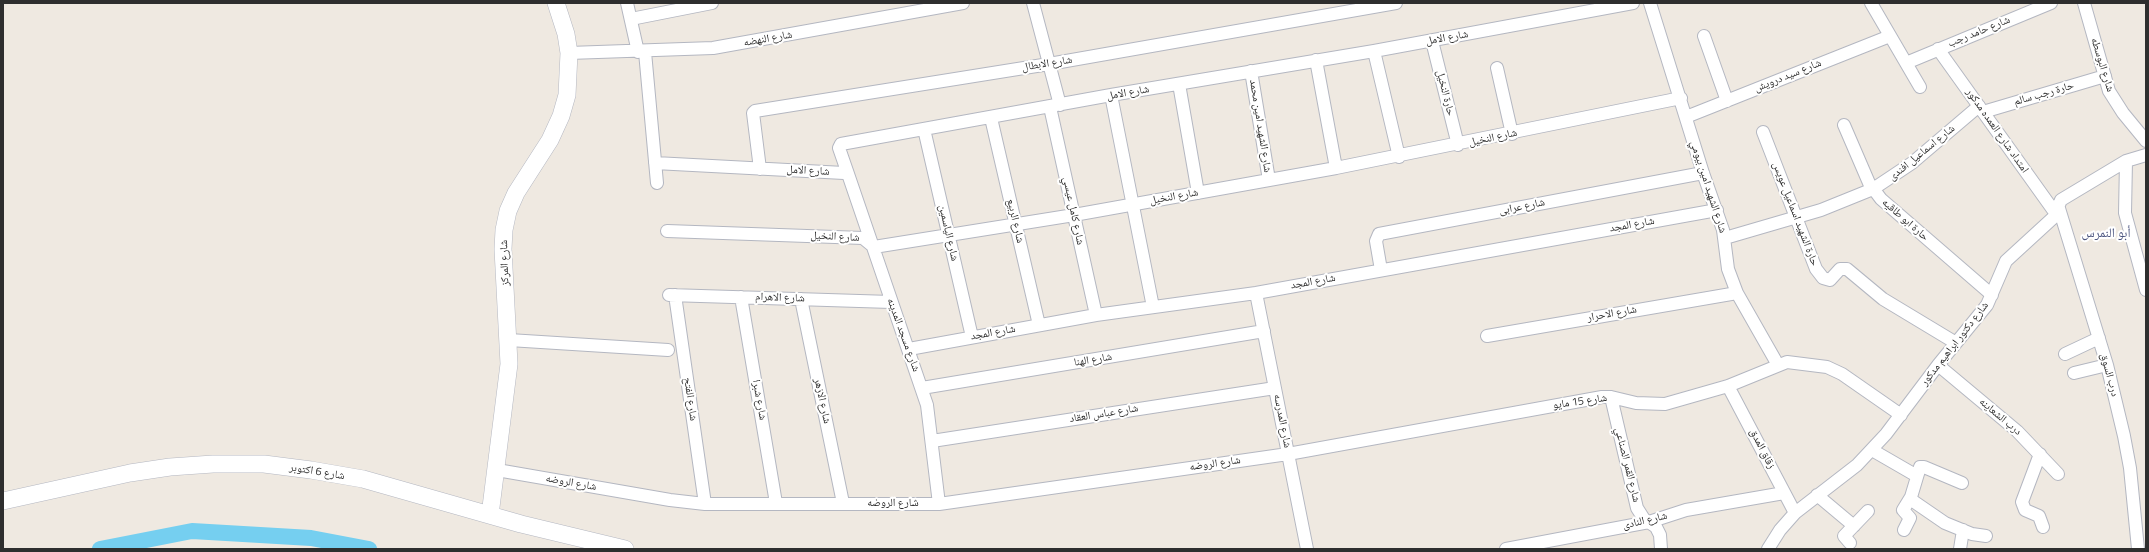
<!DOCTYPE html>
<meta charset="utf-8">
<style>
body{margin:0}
#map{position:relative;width:2149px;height:552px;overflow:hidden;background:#efe9e1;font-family:"Titillium Web",sans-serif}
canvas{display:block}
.frame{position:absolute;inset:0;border:4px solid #2e2e2e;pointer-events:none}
</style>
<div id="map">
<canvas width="2149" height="552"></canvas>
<div class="frame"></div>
</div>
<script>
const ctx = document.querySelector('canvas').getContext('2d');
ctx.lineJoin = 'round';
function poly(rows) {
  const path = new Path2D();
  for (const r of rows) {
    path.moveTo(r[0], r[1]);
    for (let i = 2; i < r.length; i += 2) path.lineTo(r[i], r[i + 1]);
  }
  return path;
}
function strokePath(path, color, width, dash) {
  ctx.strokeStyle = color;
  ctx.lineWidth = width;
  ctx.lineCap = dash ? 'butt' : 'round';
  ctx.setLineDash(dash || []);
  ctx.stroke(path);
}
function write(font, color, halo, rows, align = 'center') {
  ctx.font = font + ' "Titillium Web","Noto Naskh Arabic",sans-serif';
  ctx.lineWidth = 4;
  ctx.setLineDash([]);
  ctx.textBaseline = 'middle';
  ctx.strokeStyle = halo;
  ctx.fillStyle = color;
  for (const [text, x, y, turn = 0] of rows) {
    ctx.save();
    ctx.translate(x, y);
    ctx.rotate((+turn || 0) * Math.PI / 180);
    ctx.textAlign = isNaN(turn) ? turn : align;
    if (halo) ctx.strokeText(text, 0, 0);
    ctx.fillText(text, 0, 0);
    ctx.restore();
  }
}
strokePath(poly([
 [100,549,192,531,311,538,369,549]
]), '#75cff0', 16);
const street = poly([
 [627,3,638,52],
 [1033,3,1060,105],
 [1650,3,1703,173,1723,230,1728,269,1737,293,1778,365],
 [1871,3,1920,87],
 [2084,3,2109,91,2123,113,2146,141],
 [631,19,712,3],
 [1704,36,1727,101],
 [1432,41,1458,145],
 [1938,49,2056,214],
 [1374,51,1399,157],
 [645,52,657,183],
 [569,53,713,48,963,3],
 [1316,60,1336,168],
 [1906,63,2051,3],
 [1497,68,1512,134],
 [1251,71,1269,180],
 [1179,84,1198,193],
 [1111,95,1153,307],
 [1050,107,1096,315],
 [1983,112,2105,76],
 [1686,117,1890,36],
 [991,118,1039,325],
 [1844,125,1869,183,1881,199,1992,295],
 [924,129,972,337],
 [1763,132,1816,269,1823,278,1830,280,1840,269,1847,269,1883,299,1956,343],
 [2126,161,2125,213,2146,290],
 [655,163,844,173,847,171,839,148,841,144,1111,95,1374,51,1633,3],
 [760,169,753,113,755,111,1049,64,1396,3],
 [847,171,927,405,939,504],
 [2058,205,2107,365,2124,436,2130,468,2138,549],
 [667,231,863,238,874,247,1074,215,1336,168,1681,98],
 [1725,238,1821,210,1873,189,1912,163,1979,106],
 [1381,270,1376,241,1379,234,1703,173],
 [1256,293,1307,549],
 [669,295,891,302],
 [675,295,705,504],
 [741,297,776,503],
 [801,299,843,503],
 [1487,336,1737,293],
 [509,340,668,350],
 [909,349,1096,315,1256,293,1717,210],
 [2065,354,2099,338],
 [1938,365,2017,431,2058,474],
 [2074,373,2107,365],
 [1728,386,1795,513],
 [922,388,1264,331],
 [1611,397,1637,508,1644,519,1656,527,1660,535,1661,549],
 [932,441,1275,388],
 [1872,450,1917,476],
 [2040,454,2022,502,2025,510,2039,516,2043,527],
 [497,470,670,500,705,504,939,504,1288,454,1602,397,1611,397,1636,403,1665,404,1728,386,1787,362,1827,367,1842,374,1901,415],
 [1817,495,1854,526],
 [1910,499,1945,523,1972,534,1986,536],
 [1904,530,1910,518,1903,510,1911,497,1920,467,1924,467,1962,483],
 [1850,543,1844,536,1868,511],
 [1506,549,1649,522,1686,510,1784,493],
 [1768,549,1780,530,1795,513,1857,465,1886,434,1938,365,1987,305,2006,261,2054,217,2061,200,2126,161,2146,155],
 [1960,549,1963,530]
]);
const secondary = poly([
 [3,501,130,473,170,467,213,464,264,464,311,470,363,479,521,524,625,549],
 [490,515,509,364,503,249,504,230,508,211,516,193,550,140,561,116,567,95,569,53,566,34,556,3]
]);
strokePath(street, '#b4b7c1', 14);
strokePath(secondary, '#b4b7c1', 18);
strokePath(street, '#fff', 12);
strokePath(secondary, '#fff', 17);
write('11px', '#2e2e2e', '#fff', [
 ["شارع حامد رجب",1979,32,-22],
 ["شارع الامل",1447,38,-10],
 ["شارع النهضه",768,39,-10],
 ["شارع الابطال",1047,64,-9],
 ["شارع البوسطه",2102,65,73],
 ["شارع سيد درويش",1788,76,-22],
 ["شارع الامل",1128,93,-10],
 ["حارة النخيل",1445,93,76],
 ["حارة رجب سالم",2044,94,-16],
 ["شارع الشهيد امين محمد",1260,126,81],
 ["امتداد شارع العمده مدكور",1997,131,55],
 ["شارع النخيل",1493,138,-12],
 ["شارع اسماعيل افندى",1922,153,-39],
 ["شارع الامل",808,171,3],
 ["شارع الشهيد امين بيومي",1708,187,72],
 ["شارع النخيل",1174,197,-10],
 ["شارع عرابى",1522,207,-11],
 ["شارع كامل عيسي",1073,211,78],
 ["حارة الشهيد اسماعيل عويس",1795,214,69],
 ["حارة ابو طاقيه",1905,220,41],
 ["شارع الربيع",1015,221,77],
 ["شارع المجد",1632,225,-10],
 ["شارع الياسمين",948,233,77],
 ["شارع النخيل",835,237,3],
 ["شارع المركز",505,263,-92],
 ["شارع المجد",1313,282,-10],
 ["شارع الاهرام",780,298,2],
 ["شارع الاحرار",1612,314,-10],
 ["شارع المجد",993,333,-10],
 ["شارع مسجد المدينه",903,335,70],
 ["شارع دكتور ابراهيم مدكور",1955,344,-52],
 ["شارع الهنا",1093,360,-9],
 ["درب السوق",2109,375,75],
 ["شارع الفتح",690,399,82],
 ["شارع شبرا",759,400,80],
 ["شارع الازهر",822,401,78],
 ["شارع 15 مايو",1580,402,-8],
 ["شارع عباس العقاد",1104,414,-9],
 ["درب الشعاينه",2000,417,40],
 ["شارع المدرسه",1282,421,79],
 ["زقاق المدق",1762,449,63],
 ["شارع الروضه",1215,464,-8],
 ["شارع القمر الصناعي",1627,465,76],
 ["شارع 6 اكتوبر",317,472,9],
 ["شارع الروضه",571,483,10],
 ["شارع الروضه",893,503],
 ["شارع النادى",1645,521,-13]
]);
write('13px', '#4d5680', '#fff', [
 ["أبو النمرس",2106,234]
]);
</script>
